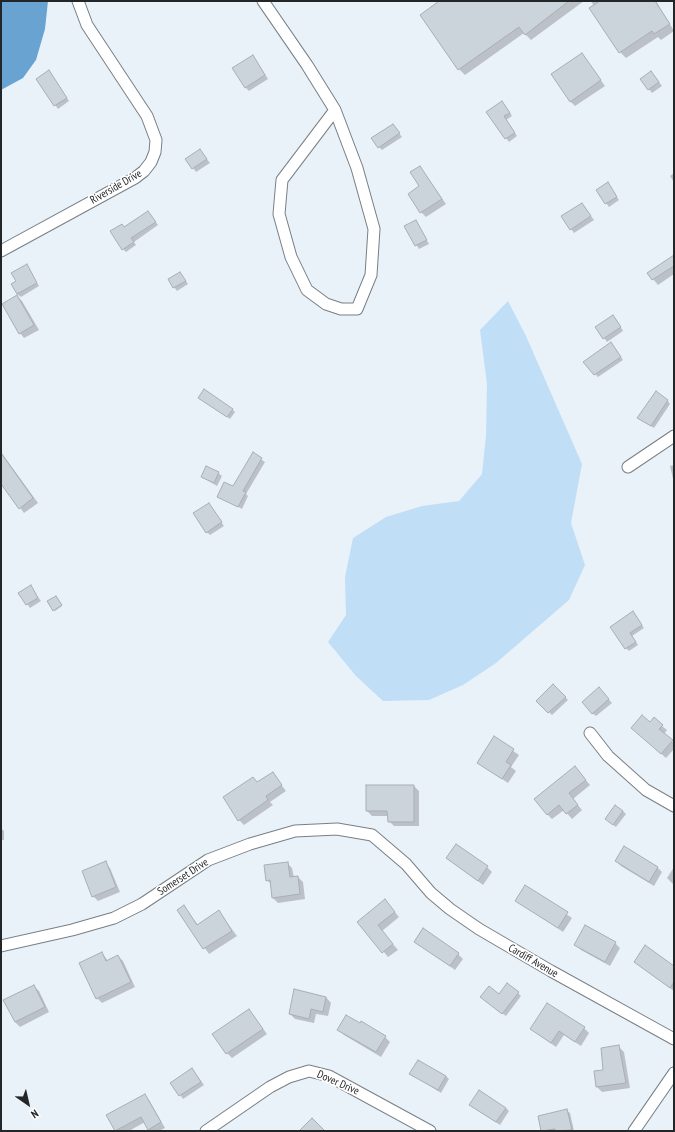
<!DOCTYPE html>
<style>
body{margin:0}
#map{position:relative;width:675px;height:1132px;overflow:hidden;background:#eaf2f9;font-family:"PT Sans Narrow",sans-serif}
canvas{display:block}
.frame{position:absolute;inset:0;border:2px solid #232629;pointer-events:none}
.north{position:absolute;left:8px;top:1084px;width:40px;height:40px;-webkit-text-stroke:3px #fff;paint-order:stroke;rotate:146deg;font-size:11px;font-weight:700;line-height:16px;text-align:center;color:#232629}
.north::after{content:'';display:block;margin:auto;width:14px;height:18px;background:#232629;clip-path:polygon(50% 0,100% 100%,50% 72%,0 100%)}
</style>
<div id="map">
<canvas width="675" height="1132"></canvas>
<div class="frame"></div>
<div class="north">N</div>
</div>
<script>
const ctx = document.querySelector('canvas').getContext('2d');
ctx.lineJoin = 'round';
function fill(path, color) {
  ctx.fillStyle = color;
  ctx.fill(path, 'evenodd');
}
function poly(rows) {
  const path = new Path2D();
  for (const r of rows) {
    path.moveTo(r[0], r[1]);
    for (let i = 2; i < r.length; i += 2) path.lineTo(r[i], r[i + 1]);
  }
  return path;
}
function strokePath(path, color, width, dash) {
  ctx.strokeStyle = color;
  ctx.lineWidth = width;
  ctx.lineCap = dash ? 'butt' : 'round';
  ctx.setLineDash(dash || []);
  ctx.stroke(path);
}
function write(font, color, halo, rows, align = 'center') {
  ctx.font = font + ' "PT Sans Narrow",sans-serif';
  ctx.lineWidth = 3.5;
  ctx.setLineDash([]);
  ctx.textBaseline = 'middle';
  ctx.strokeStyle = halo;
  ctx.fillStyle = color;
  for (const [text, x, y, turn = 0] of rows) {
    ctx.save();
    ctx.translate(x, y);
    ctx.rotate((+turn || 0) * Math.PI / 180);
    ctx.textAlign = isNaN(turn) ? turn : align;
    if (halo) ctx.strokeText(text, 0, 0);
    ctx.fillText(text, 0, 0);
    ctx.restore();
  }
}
fill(poly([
 [508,301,526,336,582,464,571,523,585,565,569,600,496,663,463,685,429,700,383,701,356,676,328,642,346,615,345,577,353,538,386,517,422,506,459,501,482,474,486,435,487,384,480,330]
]), '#c1def7');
fill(poly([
 [2,1,48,1,45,29,36,60,23,78,1,90]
]), '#69a3d1');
fill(poly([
 [442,1,584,1,531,40,524,33,465,75,459,69],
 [591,1,656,1,674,31,661,40,658,37,626,58,620,52],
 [582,54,605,86,575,106,570,101],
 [256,60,268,79,249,91,246,88],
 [52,75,69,101,58,109,37,79],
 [654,75,662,86,652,93,641,79],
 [505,105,512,116,506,120,517,136,509,142,487,112],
 [393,125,402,137,382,150,379,147],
 [200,150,210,163,196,172,187,159],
 [420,167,446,204,426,217,421,212],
 [674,173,674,182,670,176],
 [608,184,619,200,609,207,606,203],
 [582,204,594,220,574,233,562,216],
 [148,212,158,225,134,242,136,245,126,252,123,249,125,228],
 [416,221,429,244,419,249,406,226],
 [674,256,674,274,658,285,648,273],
 [26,266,39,286,21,297,17,294,17,281],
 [180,273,188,284,177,291,169,280],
 [17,296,22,301,39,330,24,338,20,333],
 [616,319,623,331,607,342,596,327],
 [614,347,623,360,598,377,584,362],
 [667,400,670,404,654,428,642,421],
 [203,401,232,409,235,412,230,419],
 [1,452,38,503,24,513,1,482],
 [253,454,265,462,246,494,248,496,242,509,219,496,233,487],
 [674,465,674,483,670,466],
 [218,473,222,476,217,486,202,477],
 [209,504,224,526,210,535,207,532],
 [30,587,41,601,30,608,20,593],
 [57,598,62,606,55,611,54,610],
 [633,613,644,628,632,636,638,645,629,651,626,648],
 [553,685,568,700,552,715,538,701],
 [602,692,612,703,596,716,592,713],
 [650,724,662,726,667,730,664,734,674,743,674,749,666,758,638,733],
 [494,738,519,755,511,767,516,771,508,783,478,763],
 [272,773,286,791,270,802,273,805,244,825,239,820,258,783],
 [580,773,590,785,573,799,582,810,572,819,564,810,552,819,547,814],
 [414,786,419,791,419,826,394,826,389,821,388,816,372,816,367,811],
 [623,811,626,814,616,827,609,822],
 [1,828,4,831,4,840,1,840],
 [447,858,487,867,492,872,483,885],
 [616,861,657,867,662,872,654,886,621,866],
 [105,863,110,868,120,892,98,901,93,896],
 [287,863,292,868,294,878,298,877,303,882,305,899,278,903,273,898,272,885,267,880],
 [674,867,674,885,667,878],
 [525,886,572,918,563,932,516,900],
 [389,905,399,917,382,931,398,950,388,957,359,922],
 [184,907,198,925,219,912,237,936,209,954,178,910],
 [615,943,620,948,610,966,581,950,576,945],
 [421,946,458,954,463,959,455,970],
 [102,953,108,961,118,956,123,961,135,987,102,1003,97,998],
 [635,962,674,967,674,991,640,966],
 [34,986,39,991,49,1012,20,1027,15,1022,5,1001],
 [518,993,521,996,506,1016,484,1000,499,995],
 [326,997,331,1003,328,1016,316,1014,314,1023,295,1019,290,1014],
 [249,1010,267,1034,232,1058,227,1053],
 [584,1028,589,1033,581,1046,564,1035,556,1047,531,1029],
 [339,1030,385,1037,390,1042,381,1057,344,1035],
 [618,1046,624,1052,630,1088,602,1092,597,1087],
 [192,1069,204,1085,183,1099,172,1083],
 [411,1074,446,1076,449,1079,441,1093],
 [144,1095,149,1100,165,1128,159,1131,150,1131,145,1122,129,1131,116,1131,107,1115],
 [474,1108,506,1108,509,1111,500,1125],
 [566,1110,570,1113,574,1131,542,1131,539,1117]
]), '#0003');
const building = poly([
 [439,1,569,1,525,35,519,27,458,70,420,15,439,1],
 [600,1,655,1,670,24,654,34,652,31,619,53,589,8,600,1],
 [582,53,601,80,570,102,551,74,582,53],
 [253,55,265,75,245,88,232,68,253,55],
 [49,70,67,98,54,106,36,79,49,70],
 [651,71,659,82,648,90,640,79,651,71],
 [502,101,510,113,504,116,515,133,505,139,486,112,502,101],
 [393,124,400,133,378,148,371,138,393,124],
 [200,149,207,159,192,169,185,159,200,149],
 [420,166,442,199,420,213,408,194,419,186,410,172,420,166],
 [608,182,617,197,605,204,596,190,608,182],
 [582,203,591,216,570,230,561,216,582,203],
 [148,211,156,222,131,238,134,242,122,250,110,231,122,224,124,227,148,211],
 [416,220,427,240,415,246,404,226,416,220],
 [674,255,674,266,652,280,647,273,674,255],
 [27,264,37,283,17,294,11,284,16,281,11,273,27,264],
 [180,272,186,281,173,288,168,279,180,272],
 [17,295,34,325,19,334,2,304,17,295],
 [613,315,621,327,603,339,595,327,613,315],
 [611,342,621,357,594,375,583,362,611,342],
 [204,389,233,409,227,417,198,398,204,389],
 [656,391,668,400,651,426,637,418,656,391],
 [253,452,262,458,243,491,246,492,238,507,217,497,224,482,233,486,253,452],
 [1,453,33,498,19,509,1,484,1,453],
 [206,466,219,472,214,483,201,477,206,466],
 [209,503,222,522,206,533,193,513,209,503],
 [31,585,38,598,26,605,18,593,31,585],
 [56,596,62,605,53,611,47,601,56,596],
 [633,611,642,625,630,633,636,642,625,649,610,627,633,611],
 [553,684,566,697,548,713,536,701,553,684],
 [599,687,609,699,592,714,582,702,599,687],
 [642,715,650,722,654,717,663,725,659,729,673,740,661,754,631,728,642,715],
 [494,736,514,749,506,762,511,765,502,779,477,763,494,736],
 [575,766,586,780,569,793,578,805,566,814,559,805,547,815,534,799,575,766],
 [273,772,282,785,266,796,268,800,238,821,223,797,253,777,257,782,273,772],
 [366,785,414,785,414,822,388,822,387,811,366,811,366,785],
 [615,805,623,811,613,825,605,819,615,805],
 [456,844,488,866,478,881,446,858,456,844],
 [624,846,658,867,649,882,615,861,624,846],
 [106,861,116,887,92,897,82,871,106,861],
 [288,862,290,877,298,876,300,894,272,898,270,880,266,881,264,865,288,862],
 [525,885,568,912,558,928,515,901,525,885],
 [385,899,395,912,378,925,393,944,382,953,357,922,385,899],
 [184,905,197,925,219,910,232,931,203,949,177,910,184,905],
 [585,925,616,942,605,962,574,945,585,925],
 [423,928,459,953,450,966,414,942,423,928],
 [645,945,674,966,674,982,670,988,634,962,645,945],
 [102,952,106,961,118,955,131,982,96,999,79,963,102,952],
 [507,983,519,992,502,1014,480,997,489,986,499,994,507,983],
 [34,985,45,1007,15,1022,3,1000,34,985],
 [294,989,326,997,323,1012,311,1009,309,1019,289,1014,294,989],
 [547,1003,585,1027,575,1042,559,1031,551,1043,530,1029,547,1003],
 [249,1009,263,1029,226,1054,212,1034,249,1009],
 [346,1015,360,1023,361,1021,386,1036,376,1052,337,1030,346,1015],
 [619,1045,626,1083,596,1087,594,1071,603,1070,601,1048,619,1045],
 [418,1060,446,1076,438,1090,409,1074,418,1060],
 [192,1068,201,1082,179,1096,170,1083,192,1068],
 [479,1090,506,1108,496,1122,469,1105,479,1090],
 [145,1094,161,1122,148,1130,141,1117,115,1131,106,1115,145,1094],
 [567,1109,572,1130,555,1131,555,1129,541,1131,538,1116,567,1109],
 [312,1118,325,1131,299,1131,312,1118]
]);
fill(building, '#ccd4db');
strokePath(building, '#a7aeb5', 1);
const minor = poly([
 [263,1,307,65,335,110,357,168,374,229,371,275,357,309,341,309,326,304,307,290,291,257,279,214,282,180,335,110],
 [1,251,135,178,144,171,151,162,155,152,156,140,147,116,87,25,78,1],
 [628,467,674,436],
 [590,733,608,756,646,790,674,806],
 [1,946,72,930,114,918,142,904,208,860,250,844,295,831,337,829,372,835,406,864,431,893,450,909,479,929,551,971,674,1039],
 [206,1131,270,1087,289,1077,309,1071,329,1076,430,1131],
 [634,1131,674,1073]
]);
strokePath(minor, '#787f85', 13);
strokePath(minor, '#fff', 11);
write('11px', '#232629', '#fff', [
 ["Riverside Drive",116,187,-30],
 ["Somerset Drive",183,877,-33],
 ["Cardiff Avenue",533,961,30],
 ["Dover Drive",338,1083,24]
]);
</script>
